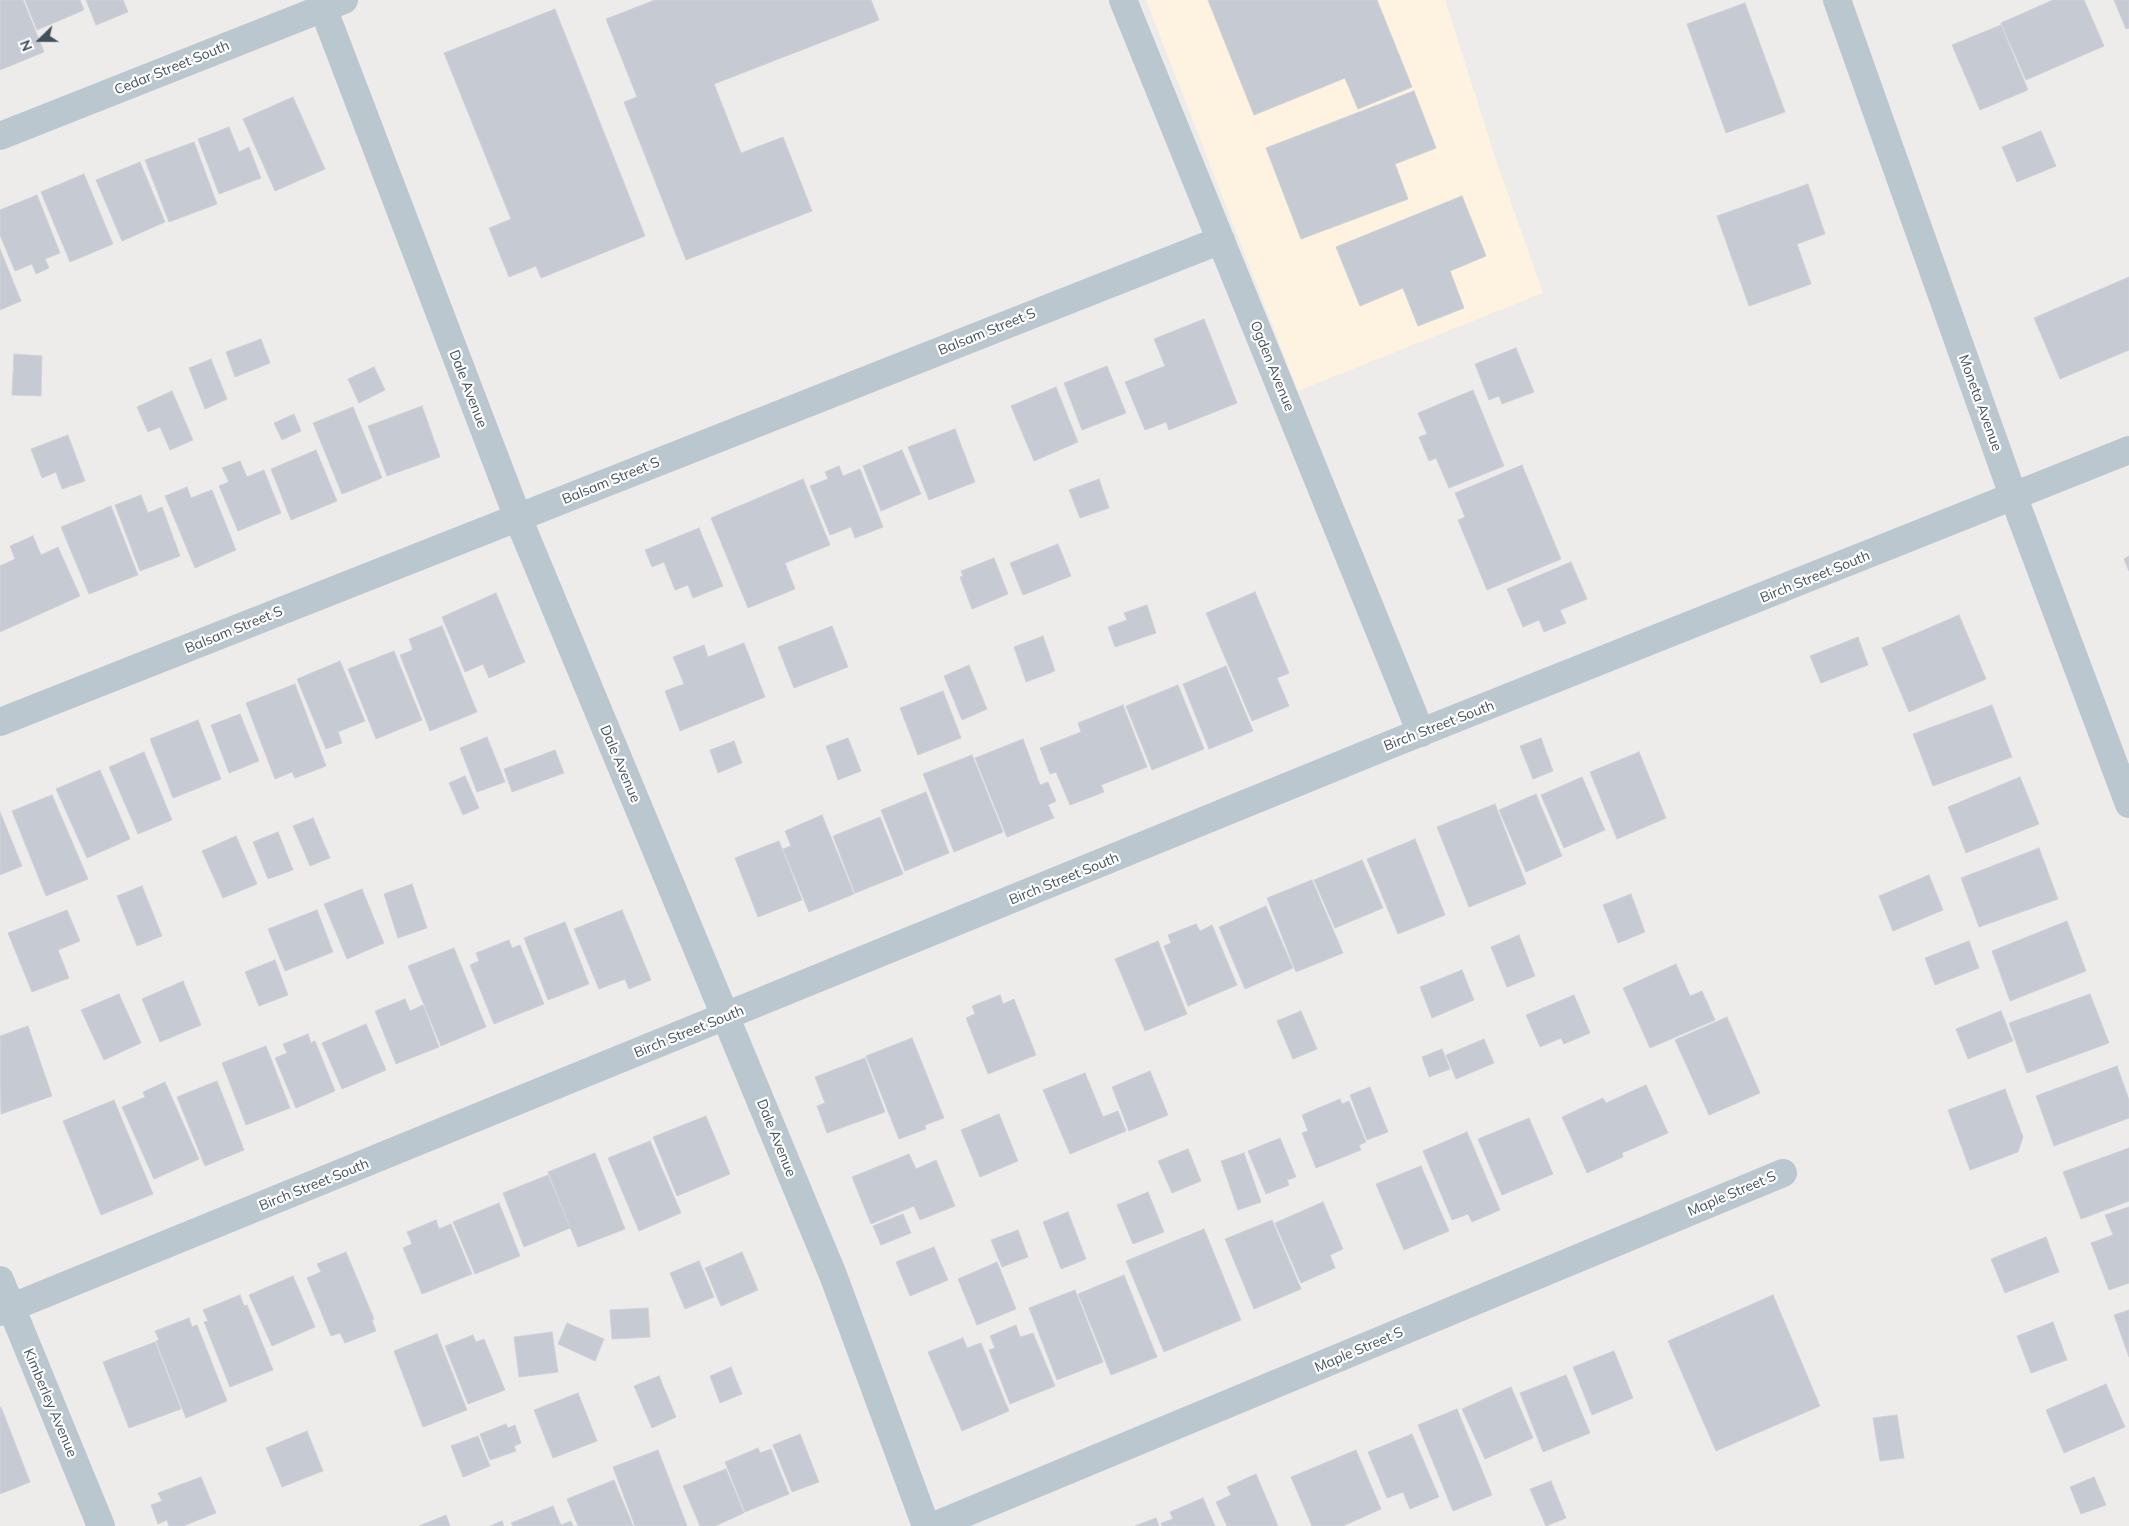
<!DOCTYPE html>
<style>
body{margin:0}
#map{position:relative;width:2129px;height:1526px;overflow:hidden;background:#eeebeb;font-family:Mulish,sans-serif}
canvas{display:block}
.north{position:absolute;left:15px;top:15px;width:50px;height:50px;-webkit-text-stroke:4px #fff;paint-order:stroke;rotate:248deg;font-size:14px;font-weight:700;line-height:20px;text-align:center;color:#42505a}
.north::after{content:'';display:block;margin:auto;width:18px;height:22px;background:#42505a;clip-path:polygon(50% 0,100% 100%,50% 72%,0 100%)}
</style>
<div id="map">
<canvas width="2129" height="1526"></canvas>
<div class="north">N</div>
</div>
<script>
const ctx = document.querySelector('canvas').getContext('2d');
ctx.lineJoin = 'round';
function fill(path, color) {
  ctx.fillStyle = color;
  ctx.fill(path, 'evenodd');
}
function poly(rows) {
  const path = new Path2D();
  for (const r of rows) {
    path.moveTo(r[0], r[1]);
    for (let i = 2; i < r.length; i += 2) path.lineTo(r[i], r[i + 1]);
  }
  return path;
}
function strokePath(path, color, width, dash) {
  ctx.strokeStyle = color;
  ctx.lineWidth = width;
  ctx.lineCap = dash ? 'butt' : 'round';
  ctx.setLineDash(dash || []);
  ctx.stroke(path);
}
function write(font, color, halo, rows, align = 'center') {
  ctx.font = font + ' Mulish,sans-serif';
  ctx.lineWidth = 4.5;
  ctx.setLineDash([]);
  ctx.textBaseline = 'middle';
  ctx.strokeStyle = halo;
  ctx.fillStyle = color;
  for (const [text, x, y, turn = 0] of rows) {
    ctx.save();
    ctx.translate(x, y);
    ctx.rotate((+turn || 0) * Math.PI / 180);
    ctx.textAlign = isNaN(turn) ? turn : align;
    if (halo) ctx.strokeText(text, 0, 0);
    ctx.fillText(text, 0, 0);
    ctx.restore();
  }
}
fill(poly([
 [1146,0,1445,0,1496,160,1543,293,1298,391]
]), '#fdf3e0');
const building = poly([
 [0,0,23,0,44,52,0,70,0,0],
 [25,0,80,0,84,10,37,30,25,0],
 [86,0,123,0,128,12,96,25,86,0],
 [655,0,871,0,879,20,714,84,741,153,783,137,812,211,686,260,624,102,637,97,606,19,655,0],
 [1208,0,1377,0,1412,87,1358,109,1345,78,1254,115,1208,0],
 [2053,0,2084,0,2104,46,2026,80,2001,23,2053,0],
 [2114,0,2129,0,2129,28,2126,29,2114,0],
 [1745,3,1785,112,1726,133,1687,24,1745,3],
 [555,9,645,236,541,278,536,266,509,277,489,228,511,219,444,53,555,9],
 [2001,25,2028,90,1980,110,1952,45,2001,25],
 [1414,91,1436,148,1395,164,1408,199,1301,239,1266,148,1414,91],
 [293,97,325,169,275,191,243,119,293,97],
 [229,127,239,152,249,147,261,178,219,194,198,139,229,127],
 [2041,131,2056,166,2017,182,2002,147,2041,131],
 [194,142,217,204,169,222,145,160,194,142],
 [140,162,165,222,122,241,96,180,140,162],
 [84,174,113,244,70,262,41,192,84,174],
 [1808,184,1825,234,1797,244,1811,284,1749,306,1717,216,1808,184],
 [37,195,60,253,45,259,49,268,36,274,32,264,15,271,0,235,0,210,37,195],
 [1462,196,1486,256,1450,271,1464,308,1418,326,1403,288,1360,306,1336,247,1462,196],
 [0,249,21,301,0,310,0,249],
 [2129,277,2129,350,2060,379,2034,318,2129,277],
 [1204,319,1237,403,1169,430,1166,422,1145,430,1125,382,1165,366,1154,339,1204,319],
 [261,339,270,363,235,377,226,352,261,339],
 [1516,348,1534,392,1502,404,1499,396,1489,400,1475,364,1516,348],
 [14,354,42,356,41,396,12,395,14,354],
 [211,359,227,399,205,409,189,368,211,359],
 [1107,366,1126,413,1082,430,1064,383,1107,366],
 [374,367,385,390,359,403,348,379,374,367],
 [1056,387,1078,442,1034,461,1011,406,1056,387],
 [1473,390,1504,466,1449,488,1436,458,1429,461,1419,437,1427,434,1418,413,1473,390],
 [172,391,193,440,170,450,160,427,148,432,137,407,172,391],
 [422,406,440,457,387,476,368,426,422,406],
 [353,407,382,478,342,494,313,423,353,407],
 [294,414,301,431,282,440,274,423,294,414],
 [955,429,975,482,929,500,908,447,955,429],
 [68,435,85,481,62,489,56,472,42,478,31,449,68,435],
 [316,450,337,501,291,520,271,469,316,450],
 [902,450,921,494,881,511,863,466,902,450],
 [240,461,247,477,264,470,281,513,238,531,219,486,229,482,222,468,240,461],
 [1522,465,1561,559,1487,590,1458,520,1465,517,1455,493,1522,465],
 [839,466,843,476,860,469,883,527,855,538,851,527,830,535,810,486,828,479,825,472,839,466],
 [803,479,830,545,785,563,795,589,748,608,711,518,803,479],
 [1099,479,1109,508,1080,518,1069,490,1099,479],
 [187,487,191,498,212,490,236,550,195,568,165,496,187,487],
 [141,495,148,513,162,507,180,556,140,571,115,505,141,495],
 [111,506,138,575,89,594,61,527,111,506],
 [699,528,723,586,693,598,688,585,675,590,664,562,652,567,645,550,699,528],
 [33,536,41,555,58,547,80,596,0,632,0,566,15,559,10,546,33,536],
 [1058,544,1071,576,1023,595,1010,563,1058,544],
 [2129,556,2129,571,2124,559,2129,556],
 [994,558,1008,594,972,609,960,577,963,576,961,571,994,558],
 [1571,562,1587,599,1560,610,1566,623,1544,632,1539,620,1523,627,1507,589,1571,562],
 [1255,592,1289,673,1277,678,1289,706,1252,721,1206,613,1255,592],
 [496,593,525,662,489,678,483,664,465,672,442,617,496,593],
 [1147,605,1156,633,1115,647,1108,627,1127,620,1124,613,1147,605],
 [1959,615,1986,679,1909,712,1882,648,1959,615],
 [442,626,477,712,430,731,400,655,413,650,409,639,442,626],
 [832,626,848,667,794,688,778,647,832,626],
 [1043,636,1055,671,1026,682,1014,647,1043,636],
 [1858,637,1868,665,1821,683,1810,656,1858,637],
 [744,643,765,697,680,731,665,691,684,684,673,657,704,645,708,657,744,643],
 [394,651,422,720,376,739,348,669,394,651],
 [340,661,365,721,338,732,342,743,326,749,297,679,340,661],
 [969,665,987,709,962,720,944,676,969,665],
 [1226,666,1253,731,1209,749,1183,684,1226,666],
 [295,684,326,766,295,778,292,772,275,779,246,703,295,684],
 [1178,685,1204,749,1152,770,1126,706,1178,685],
 [943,691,961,738,918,755,900,708,943,691],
 [1123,705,1147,767,1101,785,1104,792,1070,805,1056,772,1050,774,1040,748,1081,732,1078,723,1123,705],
 [1992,705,2012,757,1933,786,1913,734,1992,705],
 [240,714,259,761,229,773,211,725,240,714],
 [198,720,221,779,173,798,150,739,198,720],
 [487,737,505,782,477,792,460,748,487,737],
 [848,738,861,771,838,780,826,746,848,738],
 [1541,738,1553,771,1533,779,1520,746,1541,738],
 [1023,739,1040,785,1048,782,1056,801,1048,805,1054,818,1007,837,975,758,1023,739],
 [734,741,742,763,718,773,710,750,734,741],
 [555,750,564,773,512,792,504,769,555,750],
 [144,752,172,820,138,834,109,767,144,752],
 [1639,752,1666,818,1617,839,1590,772,1639,752],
 [972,755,1003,832,954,852,923,774,972,755],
 [100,770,130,839,87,858,56,789,100,770],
 [465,776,479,808,463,815,449,783,465,776],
 [1582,777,1605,830,1564,848,1541,795,1582,777],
 [2020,777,2039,824,1966,853,1948,807,2020,777],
 [926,792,949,853,905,871,881,810,926,792],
 [1536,794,1562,856,1526,872,1499,810,1536,794],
 [52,795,88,879,46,896,12,811,52,795],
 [1495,804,1526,884,1469,907,1437,827,1495,804],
 [0,812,22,866,0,875,0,812],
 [822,815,854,894,809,912,783,849,791,846,785,831,822,815],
 [880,817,903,874,855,893,833,836,880,817],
 [313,818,330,858,310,866,293,826,313,818],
 [278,832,293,870,268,879,253,842,278,832],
 [236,836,257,884,223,898,202,851,236,836],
 [1415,839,1445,915,1398,934,1367,859,1415,839],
 [779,841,802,900,758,917,735,858,779,841],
 [2039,848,2058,899,1979,927,1961,878,2039,848],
 [1362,860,1383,908,1335,928,1314,880,1362,860],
 [1929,875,1943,910,1893,931,1879,896,1929,875],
 [1312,880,1343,953,1296,972,1267,898,1312,880],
 [412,884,427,928,398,938,384,894,412,884],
 [142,886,162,936,137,946,117,896,142,886],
 [362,889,384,943,347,959,324,904,362,889],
 [1631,894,1645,932,1618,943,1603,905,1631,894],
 [1266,906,1293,968,1245,989,1219,927,1266,906],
 [67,910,80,941,58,950,69,978,32,992,8,933,67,910],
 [317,910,333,952,285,971,268,929,317,910],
 [622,910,651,980,629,989,625,979,599,989,574,929,622,910],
 [2067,921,2086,971,2010,1001,1992,951,2067,921],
 [565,922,589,984,548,1000,524,938,565,922],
 [1196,924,1200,931,1212,925,1237,985,1188,1006,1164,946,1171,943,1168,935,1196,924],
 [1519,935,1535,976,1507,987,1491,947,1519,935],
 [509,940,512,948,520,945,544,1004,494,1024,470,965,479,961,476,953,509,940],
 [1158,941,1187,1014,1145,1031,1115,959,1158,941],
 [1969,941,1979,968,1935,985,1925,958,1969,941],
 [454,948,486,1027,441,1046,408,966,454,948],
 [275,960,288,995,259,1006,245,972,275,960],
 [1676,964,1690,996,1702,991,1715,1020,1650,1048,1623,988,1676,964],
 [1462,970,1474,1000,1432,1018,1420,987,1462,970],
 [183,981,201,1025,160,1042,142,999,183,981],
 [119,994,141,1043,104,1060,81,1010,119,994],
 [2090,994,2109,1043,2027,1073,2009,1023,2090,994],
 [1000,995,1003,1004,1014,999,1036,1055,988,1074,966,1018,975,1014,972,1006,1000,995],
 [1574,995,1590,1033,1564,1044,1561,1038,1540,1047,1526,1015,1574,995],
 [405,999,410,1011,423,1005,439,1047,396,1064,375,1011,405,999],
 [1301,1011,1317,1049,1293,1059,1277,1021,1301,1011],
 [2001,1011,2013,1041,1968,1059,1956,1029,2001,1011],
 [1727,1017,1760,1093,1709,1115,1675,1040,1727,1017],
 [366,1024,386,1070,342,1089,322,1043,366,1024],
 [28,1026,52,1096,1,1114,0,1036,28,1026],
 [308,1034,311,1043,315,1041,335,1091,296,1108,275,1058,287,1053,283,1044,308,1034],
 [912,1038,944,1118,925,1125,926,1129,899,1139,866,1056,912,1038],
 [1484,1039,1494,1063,1456,1079,1446,1055,1484,1039],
 [266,1046,290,1108,246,1125,222,1063,266,1046],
 [1442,1049,1450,1069,1429,1077,1422,1057,1442,1049],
 [865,1058,885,1112,827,1133,817,1106,825,1103,815,1077,865,1058],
 [2117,1066,2129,1100,2129,1118,2054,1146,2036,1096,2117,1066],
 [1150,1071,1168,1115,1129,1131,1112,1087,1150,1071],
 [1085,1073,1103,1117,1118,1111,1126,1131,1070,1154,1043,1090,1085,1073],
 [217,1081,244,1150,205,1166,177,1097,217,1081],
 [165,1082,199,1159,154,1179,122,1107,145,1097,143,1092,165,1082],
 [1646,1085,1668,1133,1622,1153,1623,1157,1587,1173,1562,1117,1603,1098,1606,1103,1646,1085],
 [1370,1087,1388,1132,1367,1140,1350,1095,1370,1087],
 [2005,1089,2023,1137,2018,1152,1970,1170,1948,1110,2005,1089],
 [1340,1099,1342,1104,1349,1101,1366,1142,1359,1145,1361,1150,1316,1168,1302,1133,1308,1131,1302,1115,1340,1099],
 [114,1100,153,1194,101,1215,63,1121,114,1100],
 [999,1114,1018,1161,980,1177,961,1130,999,1114],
 [706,1116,730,1174,677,1196,653,1137,706,1116],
 [1529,1118,1553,1174,1502,1195,1478,1139,1529,1118],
 [1467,1132,1500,1210,1472,1222,1468,1214,1452,1220,1423,1151,1467,1132],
 [1280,1138,1296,1177,1287,1180,1289,1185,1266,1194,1248,1151,1280,1138],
 [650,1141,681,1213,639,1231,608,1158,650,1141],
 [2129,1148,2129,1201,2081,1219,2063,1172,2129,1148],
 [1188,1149,1201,1181,1172,1193,1158,1161,1188,1149],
 [595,1153,625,1229,578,1247,548,1172,595,1153],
 [1244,1153,1261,1202,1238,1210,1221,1161,1244,1153],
 [909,1154,916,1169,936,1160,955,1206,920,1220,914,1206,871,1224,852,1177,909,1154],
 [1421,1166,1449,1231,1404,1250,1376,1184,1421,1166],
 [548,1175,570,1228,524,1247,503,1193,548,1175],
 [1148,1192,1164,1232,1133,1244,1117,1205,1148,1192],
 [1323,1202,1343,1249,1330,1255,1335,1268,1301,1283,1275,1223,1323,1202],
 [499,1203,520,1256,475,1274,453,1222,499,1203],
 [2129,1207,2129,1283,2109,1290,2091,1243,2113,1235,2105,1215,2129,1207],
 [1068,1212,1086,1259,1061,1269,1043,1222,1068,1212],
 [903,1214,911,1233,881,1245,873,1226,903,1214],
 [436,1220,439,1229,451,1224,472,1274,422,1294,403,1248,412,1244,407,1232,436,1220],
 [1272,1220,1301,1289,1254,1309,1225,1239,1272,1220],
 [1204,1229,1241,1320,1164,1352,1126,1261,1204,1229],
 [1018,1230,1028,1257,1002,1267,991,1240,1018,1230],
 [2046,1237,2059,1272,2005,1293,1991,1259,2046,1237],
 [934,1247,948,1280,910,1296,896,1262,934,1247],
 [346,1252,374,1319,372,1320,376,1331,345,1343,340,1333,331,1336,307,1278,321,1272,317,1264,346,1252],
 [742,1252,758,1290,721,1306,705,1268,742,1252],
 [699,1261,714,1297,685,1309,670,1273,699,1261],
 [997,1262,1016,1309,977,1325,958,1279,997,1262],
 [1124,1275,1157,1357,1111,1375,1078,1294,1124,1275],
 [293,1276,315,1327,272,1346,249,1295,293,1276],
 [1075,1290,1103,1362,1057,1380,1029,1308,1075,1290],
 [240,1295,244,1306,247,1305,273,1370,230,1387,204,1322,208,1321,203,1310,240,1295],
 [1773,1295,1820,1406,1716,1451,1668,1341,1773,1295],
 [648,1308,650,1337,612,1339,610,1310,648,1308],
 [2129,1310,2129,1357,2114,1315,2129,1310],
 [189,1318,192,1327,197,1325,227,1401,186,1418,156,1341,159,1340,155,1331,189,1318],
 [2053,1322,2067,1360,2031,1373,2017,1336,2053,1322],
 [567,1323,604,1339,595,1361,558,1344,567,1323],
 [1016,1325,1020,1337,1033,1333,1055,1386,1010,1404,989,1350,995,1348,990,1336,1016,1325],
 [552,1332,558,1372,519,1377,514,1337,552,1332],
 [437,1334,467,1410,423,1427,394,1351,437,1334],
 [473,1335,476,1342,484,1339,505,1390,468,1404,445,1346,473,1335],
 [963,1338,967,1348,981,1343,1009,1411,962,1431,928,1352,963,1338],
 [155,1342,181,1409,129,1428,103,1362,155,1342],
 [1614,1351,1633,1398,1592,1415,1573,1367,1614,1351],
 [731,1367,742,1394,720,1403,710,1376,731,1367],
 [1566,1375,1590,1433,1543,1452,1520,1393,1566,1375],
 [659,1376,676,1417,652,1428,634,1386,659,1376],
 [2106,1384,2125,1427,2064,1453,2046,1410,2106,1384],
 [1511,1387,1533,1438,1485,1459,1462,1409,1511,1387],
 [578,1393,597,1441,553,1458,534,1410,578,1393],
 [1,1407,30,1482,0,1494,0,1408,1,1407],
 [1457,1409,1492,1495,1453,1511,1418,1425,1457,1409],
 [1897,1415,1904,1458,1880,1461,1873,1418,1897,1415],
 [506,1424,508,1428,515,1425,521,1443,514,1446,516,1451,490,1460,480,1434,506,1424],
 [307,1431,323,1471,282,1487,266,1448,307,1431],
 [800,1434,819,1482,792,1492,773,1445,800,1434],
 [1412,1434,1439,1497,1410,1509,1403,1492,1387,1498,1368,1452,1412,1434],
 [478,1436,490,1466,463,1477,451,1446,478,1436],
 [758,1448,760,1453,771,1449,789,1494,745,1512,725,1462,758,1448],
 [658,1450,687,1526,635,1526,613,1467,658,1450],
 [1356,1450,1381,1509,1343,1526,1312,1526,1291,1477,1356,1450],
 [726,1469,744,1513,715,1526,700,1526,683,1486,726,1469],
 [1256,1474,1278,1526,1227,1526,1216,1502,1231,1495,1227,1487,1256,1474],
 [201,1477,216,1513,183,1526,169,1526,167,1520,158,1524,151,1505,162,1501,158,1493,201,1477],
 [2094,1477,2106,1505,2081,1514,2070,1487,2094,1477],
 [614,1480,633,1526,578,1526,567,1499,614,1480],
 [1551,1481,1566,1518,1546,1526,1530,1489,1551,1481],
 [1203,1498,1215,1526,1162,1526,1161,1523,1173,1519,1170,1512,1203,1498],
 [553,1506,561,1525,571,1521,573,1526,513,1526,511,1523,553,1506],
 [446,1515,450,1526,419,1526,446,1515],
 [1156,1518,1159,1526,1135,1526,1156,1518],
 [502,1521,504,1526,490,1526,502,1521]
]);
fill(building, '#c6cad2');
strokePath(building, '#ced1d8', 1);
strokePath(poly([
 [320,0,518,518,833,1275,926,1526],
 [1123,0,1421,733],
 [1837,0,2014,498,2129,804],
 [0,136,344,0],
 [0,722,1221,240],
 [0,1280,101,1526],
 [0,1312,1394,743,2129,450],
 [934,1526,1783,1173]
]), '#bac7cf', 28);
write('14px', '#42505a', '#fff', [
 ["Cedar Street South",172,68,-22],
 ["Balsam Street S",987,332,-22],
 ["Ogden Avenue",1272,366,68],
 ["Dale Avenue",468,389,69],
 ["Moneta Avenue",1980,403,70],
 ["Balsam Street S",611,481,-22],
 ["Birch Street South",1815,577,-22],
 ["Balsam Street S",234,630,-22],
 ["Birch Street South",1439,726,-21],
 ["Dale Avenue",620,764,67],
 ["Birch Street South",1064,879,-22],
 ["Birch Street South",689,1032,-22],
 ["Dale Avenue",776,1138,68],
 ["Birch Street South",314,1185,-22],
 ["Maple Street S",1732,1194,-23],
 ["Maple Street S",1359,1350,-23],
 ["Kimberley Avenue",50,1403,67]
]);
</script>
